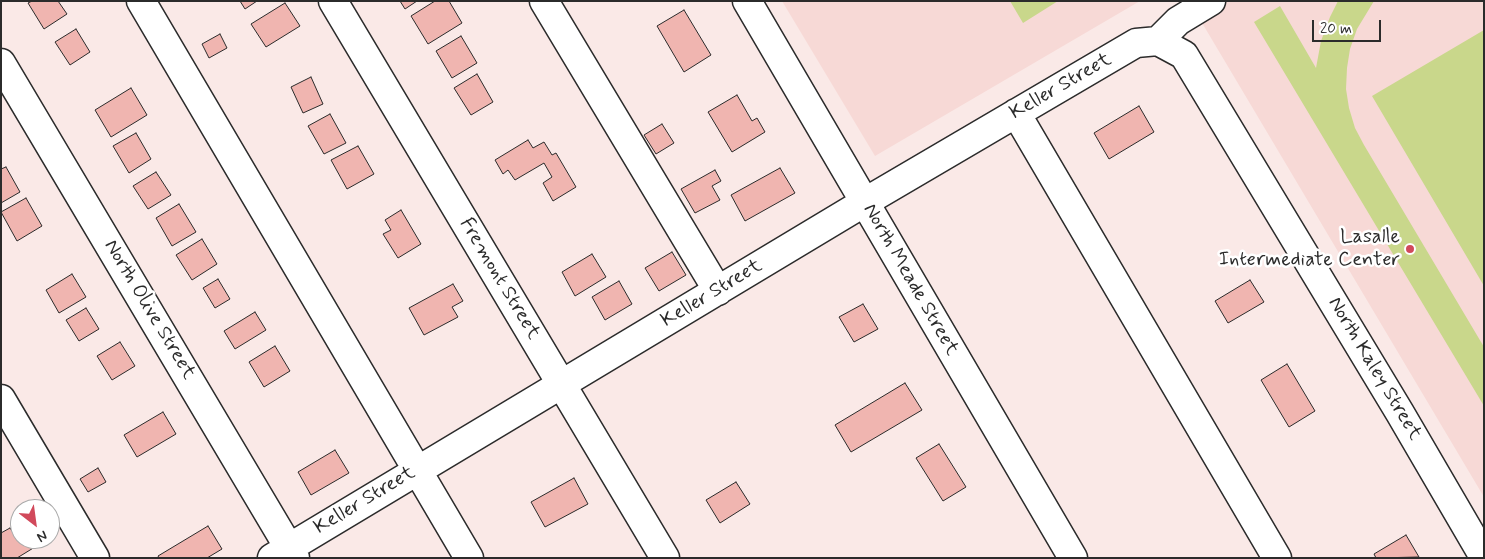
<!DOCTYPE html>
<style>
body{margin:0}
#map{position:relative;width:1485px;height:559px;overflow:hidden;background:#fae9e7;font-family:Mynerve,sans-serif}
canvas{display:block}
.frame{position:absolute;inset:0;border:2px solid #2b2b2b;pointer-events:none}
.north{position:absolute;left:10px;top:499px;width:50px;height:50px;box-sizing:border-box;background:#fff;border:1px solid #aaa;border-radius:50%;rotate:150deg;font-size:14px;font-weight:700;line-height:20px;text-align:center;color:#2b2b2b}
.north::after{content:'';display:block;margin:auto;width:18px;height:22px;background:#d1495b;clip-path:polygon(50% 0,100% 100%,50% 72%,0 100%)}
.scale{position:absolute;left:1312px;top:20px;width:69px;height:22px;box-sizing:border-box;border:2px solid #2b2b2b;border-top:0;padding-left:6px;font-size:15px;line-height:18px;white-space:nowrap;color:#2b2b2b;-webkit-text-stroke:4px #fff;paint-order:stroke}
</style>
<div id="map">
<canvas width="1485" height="559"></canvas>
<div class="frame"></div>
<div class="north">N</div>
<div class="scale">20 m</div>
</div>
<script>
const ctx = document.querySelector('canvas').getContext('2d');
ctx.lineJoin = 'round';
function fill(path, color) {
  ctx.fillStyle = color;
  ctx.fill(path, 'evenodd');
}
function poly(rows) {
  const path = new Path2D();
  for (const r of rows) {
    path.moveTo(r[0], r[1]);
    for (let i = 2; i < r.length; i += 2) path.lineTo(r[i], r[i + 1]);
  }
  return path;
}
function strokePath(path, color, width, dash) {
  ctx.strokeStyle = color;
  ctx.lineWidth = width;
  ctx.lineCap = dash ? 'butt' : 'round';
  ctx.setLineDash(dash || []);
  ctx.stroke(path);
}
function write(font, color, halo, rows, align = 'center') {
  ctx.font = font + ' Mynerve,sans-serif';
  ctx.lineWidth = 5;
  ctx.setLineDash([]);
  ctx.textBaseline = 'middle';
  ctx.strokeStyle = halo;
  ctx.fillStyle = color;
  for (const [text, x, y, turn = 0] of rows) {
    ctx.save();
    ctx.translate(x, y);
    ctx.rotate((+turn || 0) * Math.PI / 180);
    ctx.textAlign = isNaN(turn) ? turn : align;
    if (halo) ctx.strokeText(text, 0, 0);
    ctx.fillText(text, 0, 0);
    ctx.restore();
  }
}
fill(poly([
 [782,1,1140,1,875,156],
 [1189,1,1484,1,1484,497]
]), '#f7d9d6');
fill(poly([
 [1010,1,1058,1,1023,23],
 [1338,1,1374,1,1357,29,1350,49,1347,68,1346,89,1349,108,1355,128,1364,145,1484,347,1484,406,1254,22,1280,6,1316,68,1321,41,1330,17],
 [1484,30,1484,286,1372,96]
]), '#c9d78b');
const building = poly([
 [32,1,58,1,67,14,44,29,28,3,32,1],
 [240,1,257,1,245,9,240,1],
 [400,1,417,1,405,9,400,1],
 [435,1,449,1,462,23,428,44,411,16,435,1],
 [285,3,300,26,266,47,251,24,285,3],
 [684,10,711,55,684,72,657,26,684,10],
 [76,29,90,52,70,65,55,42,76,29],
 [220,34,227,48,209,58,202,44,220,34],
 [461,36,477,63,452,78,436,51,461,36],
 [477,74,493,102,471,115,454,88,477,74],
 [311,77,323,104,303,113,291,87,311,77],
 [131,88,147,115,111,137,95,110,131,88],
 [737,95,752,121,757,118,765,132,732,152,708,112,737,95],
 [1139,106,1154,132,1109,159,1094,133,1139,106],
 [330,114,346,143,324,154,308,126,330,114],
 [662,124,674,143,656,154,644,135,662,124],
 [136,133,151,159,129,173,113,146,136,133],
 [528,140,533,148,544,142,552,155,556,153,576,187,553,201,543,183,552,177,544,163,515,180,508,170,503,174,495,160,528,140],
 [358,146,374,174,347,189,331,160,358,146],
 [6,167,20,192,1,203,1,169,6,167],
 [780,168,795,193,745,221,731,195,780,168],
 [715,170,721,181,712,186,720,200,695,213,681,189,715,170],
 [156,172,171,195,148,209,133,186,156,172],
 [26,198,42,226,17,241,1,212,26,198],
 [179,204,196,232,172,246,156,218,179,204],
 [401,210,421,244,398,258,383,234,391,230,385,220,401,210],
 [202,239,217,264,192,280,176,255,202,239],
 [672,252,686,275,659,291,645,268,672,252],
 [592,254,606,277,575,296,562,272,592,254],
 [72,274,86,297,59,313,46,290,72,274],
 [218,279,230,299,215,308,203,288,218,279],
 [1250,280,1264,302,1228,323,1215,301,1250,280],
 [619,281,632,304,605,320,592,297,619,281],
 [453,284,463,301,452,307,458,317,424,335,409,308,453,284],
 [863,304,878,329,854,342,839,317,863,304],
 [86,308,99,329,79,341,66,320,86,308],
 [255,312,266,330,235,349,224,331,255,312],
 [120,342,135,366,112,380,97,356,120,342],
 [275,346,290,371,264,387,249,362,275,346],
 [1287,364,1315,411,1289,427,1261,380,1287,364],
 [905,383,922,410,851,452,835,425,905,383],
 [163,412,176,434,137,457,124,435,163,412],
 [939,444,966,487,943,501,916,458,939,444],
 [335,450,349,473,311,495,298,472,335,450],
 [98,468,106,482,88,492,80,479,98,468],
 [574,478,588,504,545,527,531,502,574,478],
 [736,482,750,504,720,523,706,500,736,482],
 [208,526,222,549,207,558,159,558,158,556,208,526],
 [10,528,14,534,20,531,20,539,48,539,17,558,1,558,1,533,10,528],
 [1406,535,1419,557,1376,558,1374,554,1406,535]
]);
fill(building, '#f0b5b0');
strokePath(building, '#2b2b2b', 1);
const minor = poly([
 [141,1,469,558],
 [333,1,665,558],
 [544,1,718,291],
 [747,1,1073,558],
 [1158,41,1184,55,1400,413,1484,557],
 [1158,41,1178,21,1211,1],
 [1,63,295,558],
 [1016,113,1277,558],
 [1,399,95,558],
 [272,558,865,202,1136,43,1158,41]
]);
strokePath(minor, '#2b2b2b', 31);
strokePath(minor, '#fff', 28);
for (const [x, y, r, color] of [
 [1410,249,5,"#d1495b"]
]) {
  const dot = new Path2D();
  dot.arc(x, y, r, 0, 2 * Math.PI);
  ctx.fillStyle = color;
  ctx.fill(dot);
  strokePath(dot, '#fff', 2);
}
write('20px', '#2b2b2b', '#fff', [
 ["Keller Street",1061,87,-30],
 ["Fremont Street",499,279,59],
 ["North Meade Street",910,280,60],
 ["Keller Street",712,294,-31],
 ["North Olive Street",149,310,59],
 ["North Kaley Street",1374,369,59],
 ["Keller Street",365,501,-31]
]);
write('20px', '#2b2b2b', '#fff', [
 ["Lasalle",1400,238],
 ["Intermediate Center",1400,261]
], 'right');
</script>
